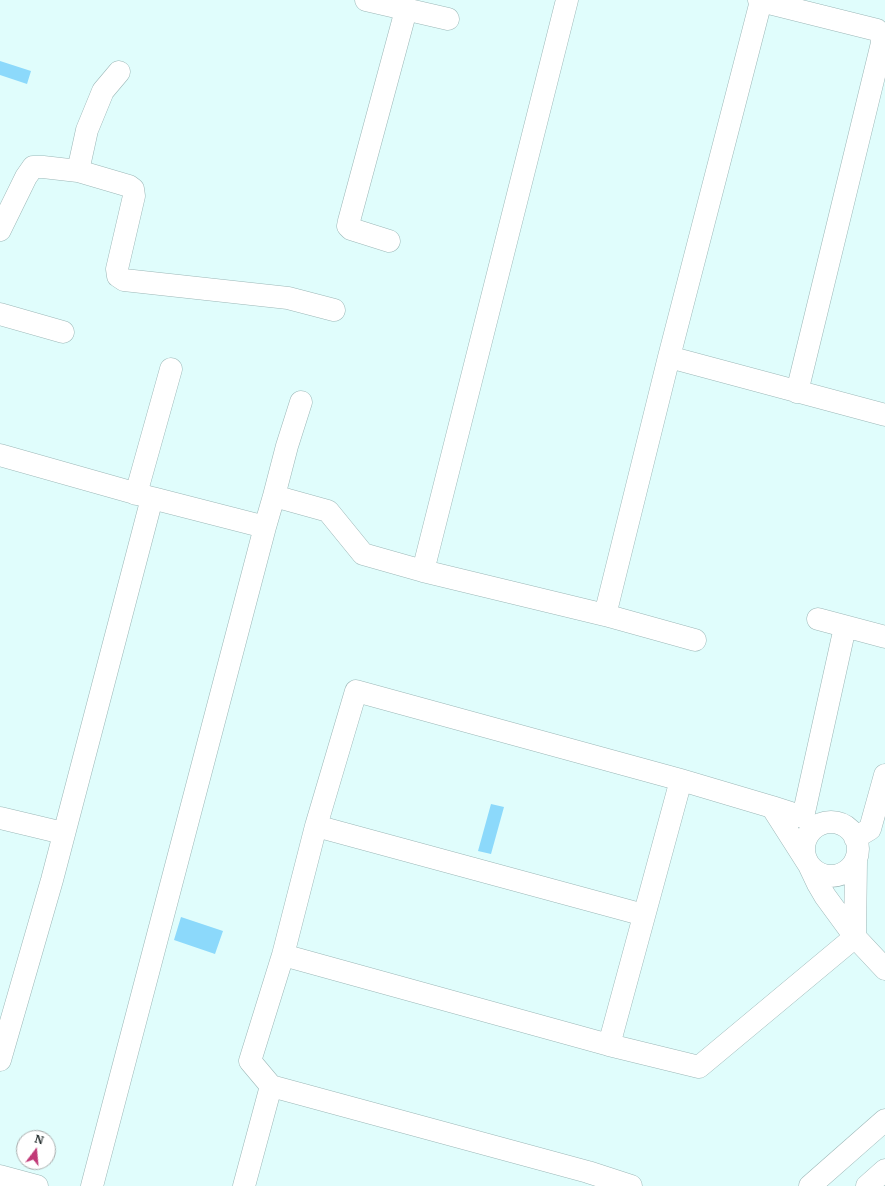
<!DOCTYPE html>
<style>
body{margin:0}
#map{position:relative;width:885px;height:1186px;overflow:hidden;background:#e0fdfc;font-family:Merriweather,serif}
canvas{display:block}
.north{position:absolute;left:16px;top:1130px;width:40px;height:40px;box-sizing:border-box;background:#fff;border:1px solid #a7abab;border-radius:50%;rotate:16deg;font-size:11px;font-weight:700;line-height:16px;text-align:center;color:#222c2c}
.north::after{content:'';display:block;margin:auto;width:14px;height:18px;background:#c13977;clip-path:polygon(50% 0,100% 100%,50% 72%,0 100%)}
</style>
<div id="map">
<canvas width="885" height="1186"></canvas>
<div class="north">N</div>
</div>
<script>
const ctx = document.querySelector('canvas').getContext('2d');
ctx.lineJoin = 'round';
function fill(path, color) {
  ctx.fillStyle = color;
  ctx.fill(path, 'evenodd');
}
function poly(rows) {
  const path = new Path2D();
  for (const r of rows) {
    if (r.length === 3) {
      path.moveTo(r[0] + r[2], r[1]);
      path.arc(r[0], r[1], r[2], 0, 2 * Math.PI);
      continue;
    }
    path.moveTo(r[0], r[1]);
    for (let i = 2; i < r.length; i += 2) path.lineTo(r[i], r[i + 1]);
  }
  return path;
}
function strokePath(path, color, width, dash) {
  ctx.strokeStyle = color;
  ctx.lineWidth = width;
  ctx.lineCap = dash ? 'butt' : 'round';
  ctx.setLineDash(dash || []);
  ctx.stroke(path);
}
fill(poly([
 [0,61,31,71,27,84,0,75],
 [491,804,504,807,491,854,478,851],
 [181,917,223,931,215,954,174,940]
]), '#8cd9fb');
const minor = poly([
 [366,0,448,19],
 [761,1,877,30,881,35,882,43,797,392],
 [78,171,87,130,103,91,119,72],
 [0,230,26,177,33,167,43,167,78,171,129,186,133,189,134,196,117,269,118,276,124,280,288,298,334,310],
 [389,241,351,229,348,226,349,221,406,10],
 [0,314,63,332],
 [669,357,885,415],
 [0,455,152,498,265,527],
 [136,494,171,369],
 [274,496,287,446,301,402],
 [423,571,605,615,695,640],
 [605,615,669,357,761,1,759,0],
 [818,619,885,637],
 [681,780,609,1045,283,955,316,826,356,691,681,780,772,807,803,817,845,627],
 [772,807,809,865,818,884,825,896,855,937,885,969],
 [0,818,63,833],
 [831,849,27],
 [316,826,644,915],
 [855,838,870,829,885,775],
 [609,1045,699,1067,855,937,856,861],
 [0,1060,52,880,152,498],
 [271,1086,588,1172,631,1186],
 [0,1176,37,1186],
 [92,1186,265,527,274,496,328,511,363,554,423,571,567,0],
 [244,1186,271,1086,250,1061,283,955]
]);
const major = poly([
 [810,1186,885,1120],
 [867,1186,885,1170]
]);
strokePath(minor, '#9cb7b7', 23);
strokePath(major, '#9cb7b7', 23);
strokePath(minor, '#fff', 22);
strokePath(major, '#fff', 22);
</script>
